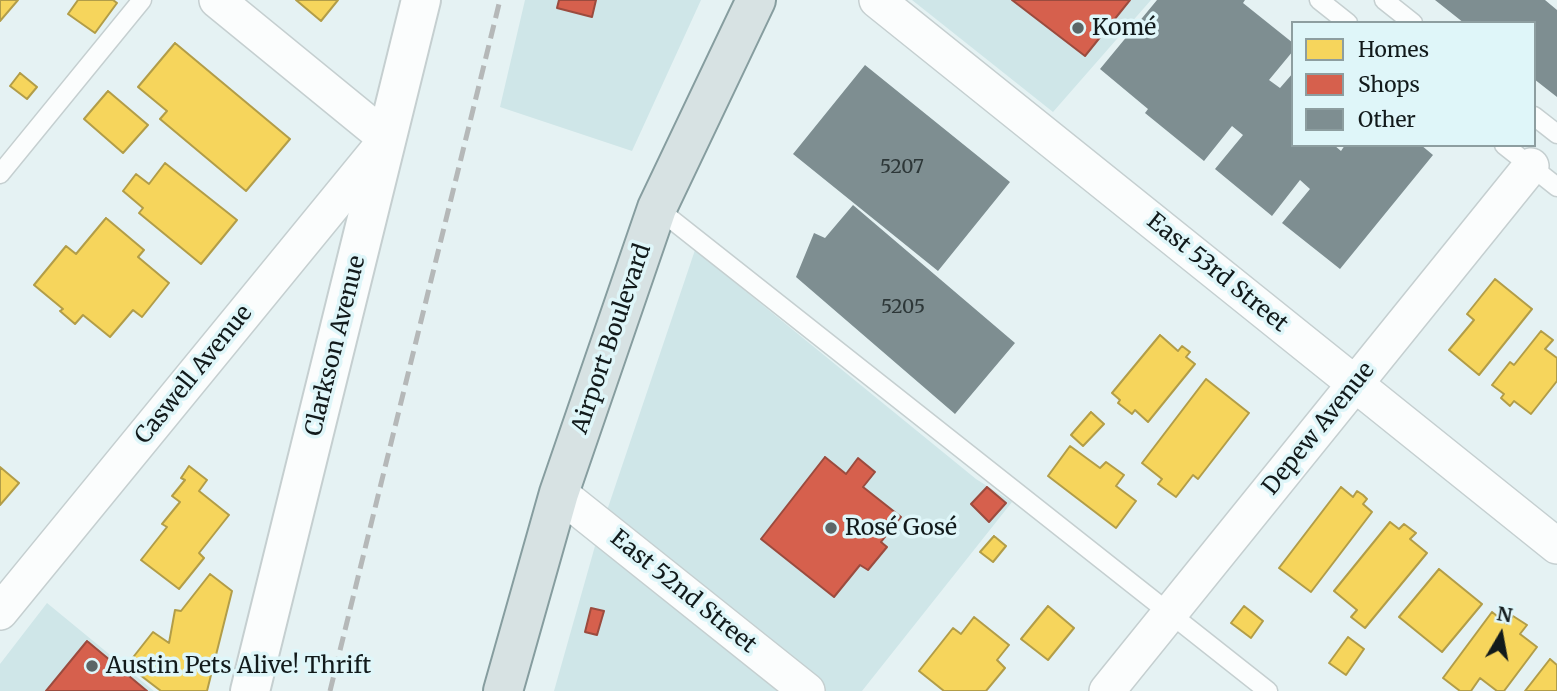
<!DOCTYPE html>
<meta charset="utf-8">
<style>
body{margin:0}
#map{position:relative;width:1557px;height:691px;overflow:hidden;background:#e5f2f3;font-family:Merriweather,serif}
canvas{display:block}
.legend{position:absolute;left:1291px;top:21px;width:245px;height:126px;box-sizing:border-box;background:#dff6f9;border:2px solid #8d9ea0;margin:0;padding:9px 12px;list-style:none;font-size:21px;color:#121a1b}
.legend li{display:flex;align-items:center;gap:14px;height:35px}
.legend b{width:35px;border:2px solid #8d9ea0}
.north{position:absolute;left:1466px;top:600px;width:70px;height:70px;-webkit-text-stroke:5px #dff6f9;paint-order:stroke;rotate:10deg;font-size:19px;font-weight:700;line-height:28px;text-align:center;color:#121a1b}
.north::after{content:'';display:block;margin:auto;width:24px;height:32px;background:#121a1b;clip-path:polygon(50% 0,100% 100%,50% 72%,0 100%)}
</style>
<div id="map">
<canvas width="1557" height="691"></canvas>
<ul class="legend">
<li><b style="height:19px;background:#f6d55c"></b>Homes</li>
<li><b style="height:19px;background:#d6604d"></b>Shops</li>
<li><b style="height:19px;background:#7e8e91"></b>Other</li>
</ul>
<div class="north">N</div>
</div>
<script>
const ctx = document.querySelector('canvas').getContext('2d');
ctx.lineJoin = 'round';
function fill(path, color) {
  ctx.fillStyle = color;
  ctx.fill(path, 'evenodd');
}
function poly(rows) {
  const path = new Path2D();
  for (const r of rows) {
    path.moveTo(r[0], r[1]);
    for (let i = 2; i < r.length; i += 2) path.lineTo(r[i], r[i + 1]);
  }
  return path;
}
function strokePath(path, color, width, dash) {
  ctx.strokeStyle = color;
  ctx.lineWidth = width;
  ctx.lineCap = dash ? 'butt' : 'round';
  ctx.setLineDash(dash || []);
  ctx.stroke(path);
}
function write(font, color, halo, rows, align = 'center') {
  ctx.font = font + ' Merriweather,serif';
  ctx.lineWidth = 7;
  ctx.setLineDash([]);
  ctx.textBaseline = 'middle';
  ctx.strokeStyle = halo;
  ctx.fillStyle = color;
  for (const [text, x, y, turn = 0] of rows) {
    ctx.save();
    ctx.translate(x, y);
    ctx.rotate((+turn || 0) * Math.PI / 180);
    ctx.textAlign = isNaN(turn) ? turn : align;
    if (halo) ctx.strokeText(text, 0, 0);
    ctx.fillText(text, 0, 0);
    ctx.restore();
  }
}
fill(poly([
 [525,0,701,0,632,151,500,107],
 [912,0,1151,0,1053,112],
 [695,250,976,479,1012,502,862,691,554,691,595,546],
 [47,603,154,691,0,691,0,664]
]), '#cfe6e8');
const homes = poly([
 [0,0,18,0,0,21,0,0],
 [78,0,113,0,117,3,95,33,68,14,78,0],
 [296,0,338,0,321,21,296,0],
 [175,43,290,139,246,191,160,119,167,111,138,87,175,43],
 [20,73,37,87,27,99,10,86,20,73],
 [108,91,148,125,123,153,84,119,108,91],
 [165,163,237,220,201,264,139,213,143,208,123,191,136,174,149,184,165,163],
 [106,218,144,250,138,257,169,283,142,317,133,310,110,337,83,315,75,324,60,311,63,309,34,285,66,246,76,254,106,218],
 [1495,279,1532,309,1479,375,1449,350,1474,320,1467,314,1495,279],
 [1541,331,1553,340,1545,349,1557,358,1557,381,1531,414,1514,401,1510,406,1501,398,1504,394,1492,385,1510,362,1514,365,1541,331],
 [1160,335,1178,351,1182,346,1190,352,1186,357,1195,364,1148,422,1135,410,1132,414,1118,403,1120,400,1112,393,1160,335],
 [1206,379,1249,413,1198,479,1193,475,1176,497,1158,484,1162,479,1142,463,1206,379],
 [1091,412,1104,424,1083,446,1071,435,1091,412],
 [1070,446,1100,468,1106,462,1124,475,1116,486,1136,501,1116,528,1048,476,1070,446],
 [189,466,207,480,199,491,229,515,199,553,204,558,179,589,141,560,167,527,162,524,180,502,172,496,185,480,181,478,189,466],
 [0,467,19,483,0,505,0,467],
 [1341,487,1353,497,1357,491,1363,495,1367,499,1363,504,1372,512,1311,592,1279,568,1341,487],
 [1390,522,1399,529,1404,524,1416,533,1410,539,1427,553,1365,628,1351,617,1357,610,1334,591,1390,522],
 [994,536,1006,546,993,562,980,552,994,536],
 [1439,569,1482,604,1442,652,1399,617,1439,569],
 [210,574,232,591,207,691,161,691,127,665,153,632,169,643,175,610,181,611,210,574],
 [1048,606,1074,628,1048,660,1021,639,1048,606],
 [1244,606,1263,621,1251,638,1231,623,1244,606],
 [1492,612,1507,624,1513,616,1527,625,1520,634,1537,647,1504,691,1497,691,1480,678,1471,691,1460,691,1443,678,1492,612],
 [974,617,1009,645,997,660,1005,668,986,691,944,691,919,671,953,628,961,634,974,617],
 [1348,637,1364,649,1346,675,1329,663,1348,637],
 [1550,659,1557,665,1557,691,1525,691,1550,659]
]);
fill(homes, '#f6d55c');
strokePath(homes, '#b29d48', 2);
const shops = poly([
 [559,0,596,0,592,17,557,8,559,0],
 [1012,0,1130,0,1085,56,1012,0],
 [825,457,846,474,858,458,875,472,863,487,901,517,881,542,887,547,868,570,860,565,834,597,761,539,825,457],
 [987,487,1006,503,989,522,971,504,987,487],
 [591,608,604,611,597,635,585,632,591,608],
 [87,641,147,691,46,691,87,641]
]);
fill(shops, '#d6604d');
strokePath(shops, '#9b4b3e', 2);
fill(poly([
 [1157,0,1245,0,1243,3,1293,43,1293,51,1269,80,1280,88,1293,73,1293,145,1334,145,1341,151,1345,145,1421,145,1433,155,1340,269,1282,223,1310,189,1300,180,1272,216,1215,169,1243,135,1232,126,1204,161,1145,113,1148,109,1100,69],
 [1435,0,1545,0,1557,10,1557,97,1534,79,1534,23,1464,23],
 [865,65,1010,182,938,271,793,154],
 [853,205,1015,343,955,414,796,277,814,233,825,238]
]), '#7e8e91');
const lane = poly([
 [1319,0,1348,23],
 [1384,0,1413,23],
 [1534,116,1557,134],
 [1504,145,1557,187],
 [0,174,142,0],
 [657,208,1268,691]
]);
const street = poly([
 [877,0,1557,546],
 [559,493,807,691],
 [0,612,387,139,217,0],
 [1107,691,1531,166]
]);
const secondary = poly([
 [250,691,421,0]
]);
const primary = poly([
 [503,691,559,493,657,208,756,0]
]);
strokePath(lane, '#c5cfd0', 21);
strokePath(street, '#c5cfd0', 38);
strokePath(secondary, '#c5cfd0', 42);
strokePath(primary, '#869d9f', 42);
strokePath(lane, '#fbfdfd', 18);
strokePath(street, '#fbfdfd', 35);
strokePath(secondary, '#fbfdfd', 38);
strokePath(primary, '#d7e2e3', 38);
strokePath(poly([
 [330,691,500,0]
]), '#b5b8b8', 5, [14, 7]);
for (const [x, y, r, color] of [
 [1078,28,7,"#5c6667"],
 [831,528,7,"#5c6667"],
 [92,666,7,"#5c6667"]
]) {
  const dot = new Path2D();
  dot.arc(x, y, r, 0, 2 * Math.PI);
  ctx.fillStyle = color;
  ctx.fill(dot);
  strokePath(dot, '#dff6f9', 2.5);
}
write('19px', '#2d3738', null, [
 ["5207",902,168],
 ["5205",903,308]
]);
write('23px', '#121a1b', '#dff6f9', [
 ["Komé",1092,28],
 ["Rosé Gosé",845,528],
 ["Austin Pets Alive! Thrift",106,666]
], 'left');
write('23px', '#121a1b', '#dff6f9', [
 ["East 53rd Street",1217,273,39],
 ["Airport Boulevard",612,339,-71],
 ["Clarkson Avenue",336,346,-76],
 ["Caswell Avenue",194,375,-51],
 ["Depew Avenue",1319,429,-51],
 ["East 52nd Street",683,592,39]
]);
</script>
